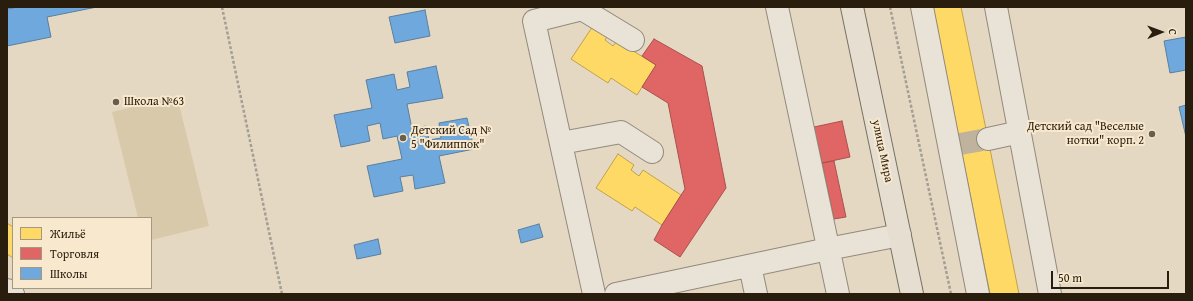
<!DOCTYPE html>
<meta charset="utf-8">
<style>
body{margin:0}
#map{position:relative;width:1193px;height:301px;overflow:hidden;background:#e4d8c2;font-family:"Gentium Book Plus",serif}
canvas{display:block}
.frame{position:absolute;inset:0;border:8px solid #291d0e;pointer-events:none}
.legend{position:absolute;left:12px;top:217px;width:140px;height:72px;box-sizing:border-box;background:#f7e8ce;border:1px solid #a59781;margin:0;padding:5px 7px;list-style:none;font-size:12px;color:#291d0e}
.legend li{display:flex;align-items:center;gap:8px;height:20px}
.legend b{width:20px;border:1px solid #a59781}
.north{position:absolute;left:1141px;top:12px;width:40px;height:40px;-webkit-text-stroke:3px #f7e8ce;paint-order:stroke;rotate:89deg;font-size:11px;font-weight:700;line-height:16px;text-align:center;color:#291d0e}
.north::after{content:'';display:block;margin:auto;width:14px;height:18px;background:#291d0e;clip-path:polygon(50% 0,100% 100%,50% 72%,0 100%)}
.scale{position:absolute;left:1051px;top:271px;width:118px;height:18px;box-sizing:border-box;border:2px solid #291d0e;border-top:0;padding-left:5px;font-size:12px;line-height:14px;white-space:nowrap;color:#291d0e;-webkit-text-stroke:3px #f7e8ce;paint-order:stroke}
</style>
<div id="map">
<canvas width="1193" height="301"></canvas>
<div class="frame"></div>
<ul class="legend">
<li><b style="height:11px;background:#ffd966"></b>Жильё</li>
<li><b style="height:11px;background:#e06666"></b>Торговля</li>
<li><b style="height:11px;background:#6fa8dc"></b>Школы</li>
</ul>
<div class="north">С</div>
<div class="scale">50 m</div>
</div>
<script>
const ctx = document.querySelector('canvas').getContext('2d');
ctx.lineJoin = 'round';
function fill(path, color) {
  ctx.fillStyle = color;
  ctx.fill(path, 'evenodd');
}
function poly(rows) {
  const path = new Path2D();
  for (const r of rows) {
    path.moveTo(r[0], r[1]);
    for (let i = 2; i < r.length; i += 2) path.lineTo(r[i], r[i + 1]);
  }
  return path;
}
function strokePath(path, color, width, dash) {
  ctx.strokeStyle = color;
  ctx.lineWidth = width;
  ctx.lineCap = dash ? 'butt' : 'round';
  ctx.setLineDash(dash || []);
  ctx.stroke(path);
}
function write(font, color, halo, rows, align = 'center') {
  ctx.font = font + ' "Gentium Book Plus",serif';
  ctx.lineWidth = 4;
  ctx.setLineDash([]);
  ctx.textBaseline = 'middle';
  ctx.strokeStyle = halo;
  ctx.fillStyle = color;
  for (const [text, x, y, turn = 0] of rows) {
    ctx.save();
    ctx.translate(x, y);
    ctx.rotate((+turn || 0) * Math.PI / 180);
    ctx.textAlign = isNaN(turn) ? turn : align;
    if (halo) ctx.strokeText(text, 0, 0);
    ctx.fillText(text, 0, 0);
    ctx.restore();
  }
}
fill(poly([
 [177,96,209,226,151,240,151,218,138,218,112,112]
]), '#d9c9ab');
const homes = poly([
 [933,7,961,7,988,139,960,144,933,7],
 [593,26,608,35,605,40,613,46,617,41,656,65,637,95,611,78,608,83,571,59,593,26],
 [988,139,1019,294,990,294,960,144,988,139],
 [618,154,634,165,631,170,639,176,643,170,681,195,662,225,635,207,632,211,596,188,618,154],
 [7,223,13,227,13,258,7,254,7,223]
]);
fill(homes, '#ffd966');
strokePath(homes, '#bfa14c', 1);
const shops = poly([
 [654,39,702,66,726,188,680,257,654,240,662,225,685,189,668,103,642,87,656,65,642,56,654,39],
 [842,121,850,157,822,163,814,127,842,121],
 [834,161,846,217,834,219,822,163,834,161]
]);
fill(shops, '#e06666');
strokePath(shops, '#a9504c', 1);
const schools = poly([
 [18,7,97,7,47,17,51,37,7,46,7,9,18,7],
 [425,10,430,36,395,43,389,17,425,10],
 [1186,37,1186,70,1170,73,1164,41,1186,37],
 [436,66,443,98,407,104,412,129,426,126,429,140,441,138,439,123,467,118,474,149,439,156,445,183,415,189,413,175,400,177,403,191,374,197,367,166,402,159,397,136,383,139,380,123,367,126,370,141,341,147,334,115,372,108,366,80,394,74,397,90,410,87,407,72,436,66],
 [1186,105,1186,137,1179,107,1186,105],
 [539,224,543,237,521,243,518,230,539,224],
 [378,239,381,254,357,259,354,245,378,239]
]);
fill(schools, '#6fa8dc');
strokePath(schools, '#5a7e9e', 1);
strokePath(poly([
 [960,144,988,139]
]), '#bfb39e', 22, [22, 11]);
const minor = poly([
 [581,7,582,9,534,21,594,294],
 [777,7,838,294],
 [922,7,978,294],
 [996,7,1050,294],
 [582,9,633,40],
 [988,139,1020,132],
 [561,143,621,132,652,152],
 [750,266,756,294],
 [7,290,13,294],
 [616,294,828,249,900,235]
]);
const major = poly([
 [852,7,912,294]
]);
strokePath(minor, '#938a7c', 24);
strokePath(major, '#787164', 24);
strokePath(poly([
 [222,7,282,294],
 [890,7,951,294]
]), '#a49e95', 2.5, [3, 2]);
strokePath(minor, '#e9e2d7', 22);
strokePath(major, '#e5ded1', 22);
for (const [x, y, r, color] of [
 [116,102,4,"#6a5e4d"],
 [1152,134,4,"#6a5e4d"],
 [403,138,4,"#6a5e4d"]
]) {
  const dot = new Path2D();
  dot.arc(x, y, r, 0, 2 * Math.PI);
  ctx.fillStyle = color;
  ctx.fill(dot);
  strokePath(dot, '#f7e8ce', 1.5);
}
write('12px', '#291d0e', '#f7e8ce', [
 ["Школа №63",124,102],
 ["Детский сад \"Веселые",1144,127,"right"],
 ["нотки\" корп. 2",1144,141,"right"],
 ["Детский Сад №",411,131],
 ["5 \"Филиппок\"",411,145]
], 'left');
write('12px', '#291d0e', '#f7e8ce', [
 ["улица Мира",882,151,78]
]);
</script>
